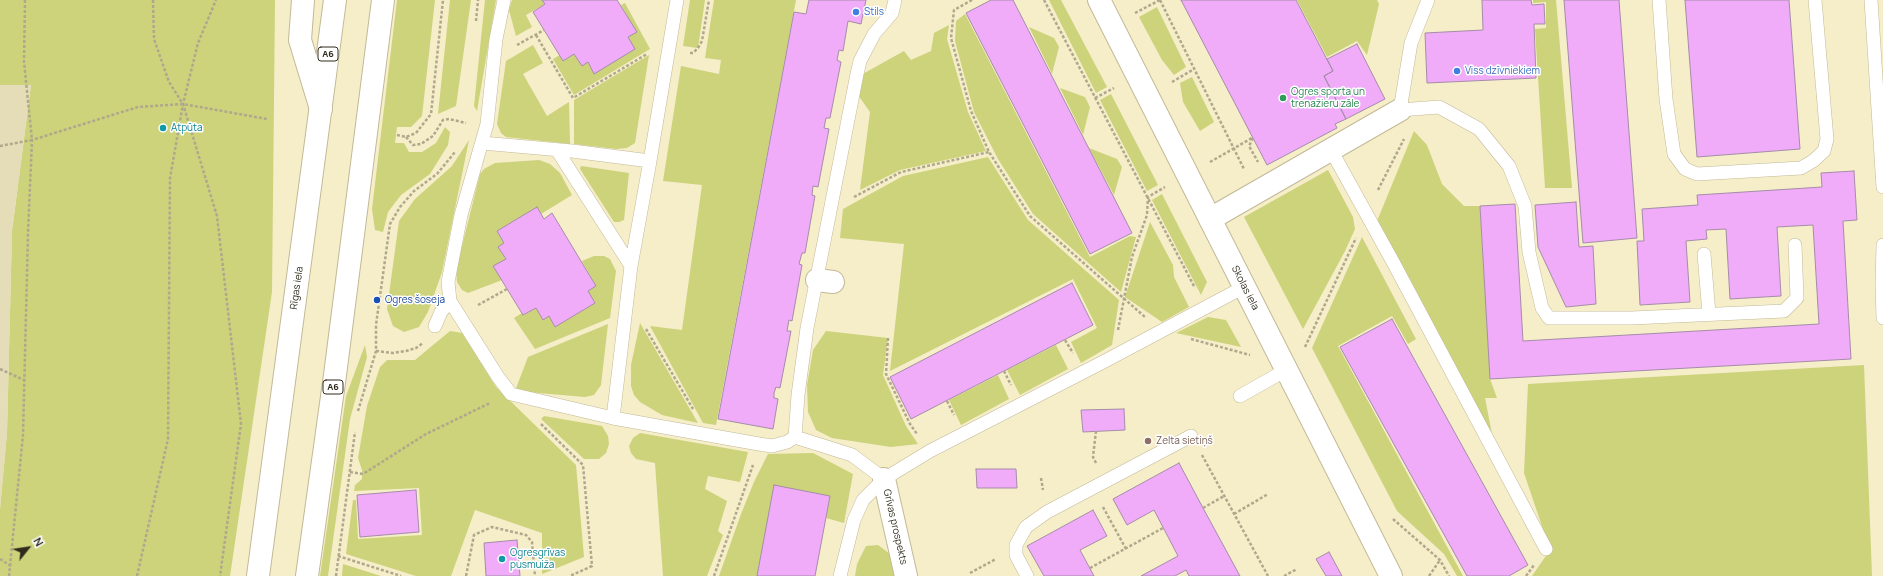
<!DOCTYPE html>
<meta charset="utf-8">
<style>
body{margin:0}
#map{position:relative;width:1883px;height:576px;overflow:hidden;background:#f6edc9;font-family:Manrope,sans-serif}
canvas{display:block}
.north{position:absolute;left:8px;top:528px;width:40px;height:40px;-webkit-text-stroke:3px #fff;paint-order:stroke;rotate:60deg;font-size:11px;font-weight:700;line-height:16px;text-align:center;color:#2e2b1d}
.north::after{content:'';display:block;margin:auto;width:14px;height:18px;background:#2e2b1d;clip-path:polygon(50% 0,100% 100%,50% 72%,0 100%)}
</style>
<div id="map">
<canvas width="1883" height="576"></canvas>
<div class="north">N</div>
</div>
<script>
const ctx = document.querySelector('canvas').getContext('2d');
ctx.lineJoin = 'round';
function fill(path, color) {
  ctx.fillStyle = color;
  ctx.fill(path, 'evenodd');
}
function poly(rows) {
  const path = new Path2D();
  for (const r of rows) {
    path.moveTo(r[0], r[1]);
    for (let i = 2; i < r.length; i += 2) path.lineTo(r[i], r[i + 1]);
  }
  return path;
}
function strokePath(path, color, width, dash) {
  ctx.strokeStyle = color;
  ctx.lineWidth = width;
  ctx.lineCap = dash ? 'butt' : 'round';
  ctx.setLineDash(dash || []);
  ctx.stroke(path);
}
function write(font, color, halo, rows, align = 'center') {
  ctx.font = font + ' Manrope,sans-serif';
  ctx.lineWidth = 3;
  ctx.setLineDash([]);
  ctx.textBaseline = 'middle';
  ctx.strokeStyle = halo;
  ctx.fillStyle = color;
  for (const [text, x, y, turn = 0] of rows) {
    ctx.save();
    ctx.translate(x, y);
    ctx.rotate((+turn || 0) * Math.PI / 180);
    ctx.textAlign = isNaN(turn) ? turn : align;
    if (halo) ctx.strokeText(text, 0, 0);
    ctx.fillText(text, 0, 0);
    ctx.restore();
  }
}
fill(poly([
 [0,0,275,0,272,292,230,576,0,576,0,509,7,433,12,231,31,85,0,85],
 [397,0,435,0,422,116,411,127,397,127,395,143,404,143,409,152,422,152,436,143,445,127,450,132,448,145,430,174,401,195,388,212,383,232,375,230,372,209],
 [450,0,471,0,456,106,438,114],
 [485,0,496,0,477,111,474,106],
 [512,0,542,0,545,4,526,15,532,27,516,36,509,10],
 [690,0,705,0,698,48,683,46],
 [714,0,796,0,716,425,703,423,650,326,682,330,702,185,663,181,681,66,719,74,721,60,705,58],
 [1049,0,1061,0,1107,87,1096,93],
 [1297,0,1377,0,1379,4,1367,55,1357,41,1327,57],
 [1533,0,1556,0,1572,188,1545,188,1535,29,1546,28,1546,2,1533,3],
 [625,3,650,49,574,95,553,59,560,55,563,61,574,54,582,65,588,62,595,73,628,37,636,32,621,5],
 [1157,7,1186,67,1174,75,1162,60,1139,17],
 [965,14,1090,257,1130,236,1136,237,1121,292,1033,214,998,159,974,112,955,41,956,21],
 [949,25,947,39,968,112,986,151,900,170,860,190,870,112,858,95,861,75,904,51,911,60,931,51,934,33],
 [1029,27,1054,38,1059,47,1052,74],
 [533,45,543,63,523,74,547,116,569,102,570,144,506,137,501,133,497,124,506,61],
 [649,55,635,143,627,148,616,149,574,144,574,100],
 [1192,77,1214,122,1200,131,1183,102,1180,83],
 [1060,88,1085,97,1090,107,1083,135],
 [1111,94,1158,185,1147,191,1100,100],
 [1414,131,1427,145,1442,184,1464,206,1480,206,1490,379,1497,398,1485,398,1496,455,1375,226],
 [469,140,442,272,428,312,419,327,404,332,393,326,387,309,399,221,415,199,452,166],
 [1089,148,1117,159,1122,167,1114,195],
 [988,157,1028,220,1119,300,1112,345,1081,363,1071,342,1097,328,1073,279,890,371,904,244,840,238,843,209,903,176],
 [539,160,550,164,560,173,572,195,541,214,537,207,497,231,504,243,498,247,506,259,493,266,502,280,468,293,462,290,457,282,456,270,480,174,484,169,495,163],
 [581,166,629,173,624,220,619,222,614,222,580,169],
 [1328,170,1353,217,1355,229,1345,251,1303,329,1244,217],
 [1162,194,1207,282,1201,295,1152,200],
 [1150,222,1173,265,1174,277,1189,307,1162,322,1125,297],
 [1362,237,1416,339,1408,344,1392,316,1338,346,1463,576,1457,576,1444,554,1397,511,1312,348],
 [594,256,604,256,610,259,616,271,610,318,535,349,514,318,522,313,524,315,536,308,543,319,549,316,555,327,595,303,588,291,596,286,582,261],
 [1208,317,1226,320,1241,347,1176,333],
 [640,323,698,423,662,415,640,402,634,395,631,386,631,365],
 [608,324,601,385,594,395,585,397,515,391,528,357],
 [450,331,462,333,496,387,576,465,584,557,542,574,542,533,475,510,451,576,416,576,346,554,353,500,356,500,358,539,422,535,419,488,354,491,355,485,362,479,362,470,358,458,367,406,380,367,387,360,415,360],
 [826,331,888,338,883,375,906,426,918,444,891,447,832,438,816,430,808,412,807,385,813,350],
 [365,345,367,357,350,419,328,576,320,576,346,396],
 [1056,345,1068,369,1020,395,1007,370],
 [1864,365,1872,576,1532,576,1550,550,1524,473,1528,384],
 [998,375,1009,399,961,425,949,400],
 [544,416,602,426,608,436,609,444,606,453,599,459,584,459,541,419],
 [640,433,748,452,740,482,708,476,705,489,727,501,718,531,723,535,707,576,663,576,655,463,636,459,631,453,629,446,633,438],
 [813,453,853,474,844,523,826,518,830,496,774,486,757,576,719,576,741,514,754,482,768,454],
 [878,545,890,554,896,576,855,576,857,564,866,546],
 [343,564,381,576,342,576]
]), '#ccd37b');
fill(poly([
 [0,85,31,85,12,231,7,433,0,509]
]), '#e5dcb8');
const building = poly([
 [542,0,617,0,637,32,628,37,635,49,594,74,588,62,582,66,574,54,563,61,533,12,545,4,542,0],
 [809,0,866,0,861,24,848,21,843,51,839,50,837,60,841,62,830,118,826,118,824,128,829,129,818,187,813,186,812,195,815,196,805,253,802,253,799,264,802,265,792,321,789,320,787,331,791,331,780,388,776,387,774,393,774,398,778,399,773,429,718,419,794,12,806,14,809,0],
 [991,0,1013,0,1132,233,1090,254,966,13,991,0],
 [1181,0,1296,0,1333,71,1324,76,1346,119,1335,124,1337,128,1267,165,1181,0],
 [1482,0,1531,0,1532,5,1544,4,1545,24,1534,24,1536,78,1427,83,1425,33,1483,30,1482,0],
 [1564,0,1619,0,1637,238,1583,243,1564,0],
 [1685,0,1789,0,1800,149,1697,157,1685,0],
 [1357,44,1385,99,1346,119,1324,76,1333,71,1327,59,1357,44],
 [1854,171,1857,220,1843,221,1851,359,1490,379,1480,206,1515,204,1523,341,1819,324,1813,225,1777,227,1781,296,1730,299,1726,229,1706,230,1707,239,1686,241,1690,302,1640,305,1637,241,1644,241,1642,209,1698,205,1697,195,1822,187,1821,173,1854,171],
 [1576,202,1579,247,1593,246,1596,304,1566,307,1538,247,1535,205,1576,202],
 [537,207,544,219,552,213,596,286,588,291,595,303,555,327,549,316,543,320,536,308,523,315,493,266,506,259,498,247,504,243,497,231,537,207],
 [1072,283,1093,325,911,419,890,377,1072,283],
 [1392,319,1528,565,1509,576,1467,576,1340,347,1392,319],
 [1124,409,1125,430,1083,432,1081,410,1124,409],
 [1179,463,1203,508,1240,576,1189,576,1186,570,1175,576,1141,576,1178,556,1154,510,1127,525,1113,499,1179,463],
 [976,469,1016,469,1017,488,977,488,976,469],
 [774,485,830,496,815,576,757,576,774,485],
 [416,490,419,532,360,537,357,495,416,490],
 [1093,510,1107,536,1080,550,1094,576,1044,576,1027,546,1093,510],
 [517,540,520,576,486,576,484,543,517,540],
 [1329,552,1342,576,1326,576,1316,559,1329,552]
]);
fill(building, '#f0acf9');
strokePath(building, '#a48ca8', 1);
const service = poly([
 [504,0,496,39,487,124,461,215,448,282,450,301,498,377,511,394,613,418,759,444,772,446,787,442,795,437,852,455,884,479,930,451,1105,361,1244,287],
 [1428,0,1411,43,1400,110,1439,107,1479,129,1509,166,1525,206,1529,252,1542,308,1549,318,1632,318,1784,311,1797,298,1795,245],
 [1659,0,1666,99,1674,154,1685,169,1697,174,1801,168,1813,161,1824,151,1827,139,1815,0],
 [1871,0,1883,187],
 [482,143,572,151,650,161,631,266,613,418],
 [557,150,631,266],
 [1331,150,1393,262,1546,549],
 [650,161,677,0],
 [1883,245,1882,285,1883,318],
 [1704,254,1709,314],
 [435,326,441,312,450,301],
 [1240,396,1286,370],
 [795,437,798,395,807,328,857,74,860,61,874,34,892,13,895,0],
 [840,576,854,520,863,500,884,479],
 [1027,576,1016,555,1016,545,1026,527,1047,512,1191,436]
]);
const minor = poly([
 [303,0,300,40,321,109],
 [1210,219,1400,110],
 [817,280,833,282],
 [884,479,906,576]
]);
const secondary = poly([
 [1099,0,1391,576]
]);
const trunk = poly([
 [258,576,335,0],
 [307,576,335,375,383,0]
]);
strokePath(service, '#c2b997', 14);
strokePath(minor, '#c2b997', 24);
strokePath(secondary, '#c2b997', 24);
strokePath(trunk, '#c2b997', 24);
strokePath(poly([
 [153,0,154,39,169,82,183,104,217,216,241,424,220,576],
 [972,0,954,10,951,38,971,111,989,152,1030,216,1145,317],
 [1044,0,1195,288],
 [1160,0,1244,169],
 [1135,13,1160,0],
 [476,21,478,0],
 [536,35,573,98,647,54],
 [517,45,544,30],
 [690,53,693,53,698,48,702,41,709,0],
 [1172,82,1194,69],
 [1095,98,1114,88],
 [397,135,406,137,416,133,431,114,443,0],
 [406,137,413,145,421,144,433,136,443,120,449,119,466,123],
 [1253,138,1249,146,1258,162],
 [0,146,32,140,24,62,25,0],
 [1210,162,1252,138],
 [1378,190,1404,139],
 [854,197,901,172,989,152],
 [478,305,507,289],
 [646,329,693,409],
 [1118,330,1132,257,1147,215,1148,197,1165,187],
 [888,338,886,374,910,424,917,434],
 [1191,339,1250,355],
 [1065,340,1073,353],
 [1305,347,1356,238],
 [376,351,393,353,406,351,416,348,423,343],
 [0,369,24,380],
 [1004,371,1011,385],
 [947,401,954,415],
 [358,411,376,351,376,325,390,224,400,207,414,191,437,174,455,152],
 [541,424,583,465,592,566,570,576],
 [1096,431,1093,457,1096,463],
 [1202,455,1268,576],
 [350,472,363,474,426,434,490,403],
 [1041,478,1043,490],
 [1103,507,1126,549],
 [1203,508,1224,496],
 [1234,514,1268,494],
 [1393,519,1440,560,1449,576],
 [338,556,401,576],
 [0,559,11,566],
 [1090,568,1163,528],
 [970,573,996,559],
 [9,576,23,435,28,233,32,140,138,107,183,104,267,119],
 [137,576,168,439,170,178,183,104,198,43,216,0],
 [336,576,355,432],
 [466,576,474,535,492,527,526,535,532,542,535,576],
 [714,576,753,465],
 [1284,576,1297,569],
 [1429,576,1440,560],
 [1526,576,1534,565]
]), '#afa88c', 2.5, [3, 2]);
strokePath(service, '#fff', 13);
strokePath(minor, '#fff', 22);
strokePath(secondary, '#fff', 22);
strokePath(trunk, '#fff', 22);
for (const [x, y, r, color] of [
 [856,12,4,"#3f7fe0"],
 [1457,71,4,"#3f7fe0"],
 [1283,98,4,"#2e9e5b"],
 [163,128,4,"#0f9aa8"],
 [377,300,4,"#1a4fb4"],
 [1148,441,4,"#8d6e63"],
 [502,559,4,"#0f9aa8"]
]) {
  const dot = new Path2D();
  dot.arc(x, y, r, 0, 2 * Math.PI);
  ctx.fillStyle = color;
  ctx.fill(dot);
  strokePath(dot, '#fff', 1.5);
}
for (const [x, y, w] of [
 [328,54,20],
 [333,387,20]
]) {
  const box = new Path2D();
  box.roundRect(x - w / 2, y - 7, w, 14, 3);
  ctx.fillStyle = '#fff';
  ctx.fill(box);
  strokePath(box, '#2e2b1d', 1);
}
write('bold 9px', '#2e2b1d', null, [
 ["A6",328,54],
 ["A6",333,387]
]);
write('10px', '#366cbe', '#fff', [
 ["Stils",864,12],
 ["Viss dzīvniekiem",1465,71]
], 'left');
write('10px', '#27864d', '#fff', [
 ["Ogres sporta un",1291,92],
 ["trenažieru zāle",1291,104]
], 'left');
write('10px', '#0d838f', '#fff', [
 ["Atpūta",171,128],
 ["Ogresgrīvas",510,553],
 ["pusmuiža",510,565]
], 'left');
write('10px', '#2e2b1d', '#fff', [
 ["Rīgas iela",297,288,-82],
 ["Skolas iela",1245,288,63],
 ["Grīvas prospekts",895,527,77]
]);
write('10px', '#164399', '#fff', [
 ["Ogres šoseja",385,300]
], 'left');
write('10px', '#785e54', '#fff', [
 ["Zelta sietiņš",1156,441]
], 'left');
</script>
